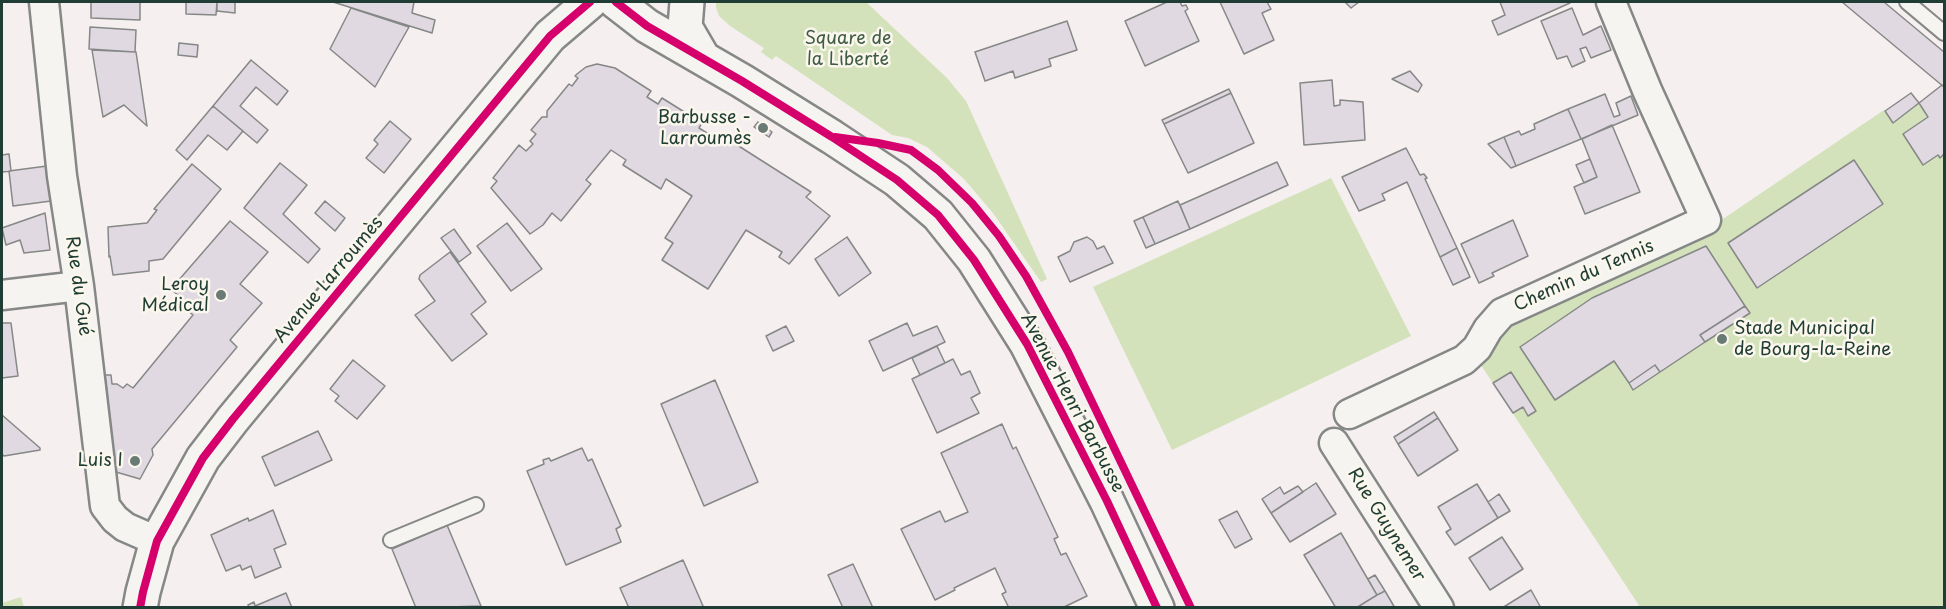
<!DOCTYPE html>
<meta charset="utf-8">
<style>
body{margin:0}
#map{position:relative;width:1946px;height:609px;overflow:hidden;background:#f5efef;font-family:"Playpen Sans",sans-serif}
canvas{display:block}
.frame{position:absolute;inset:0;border:3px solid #1f3d34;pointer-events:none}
</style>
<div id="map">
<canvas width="1946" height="609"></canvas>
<div class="frame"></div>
</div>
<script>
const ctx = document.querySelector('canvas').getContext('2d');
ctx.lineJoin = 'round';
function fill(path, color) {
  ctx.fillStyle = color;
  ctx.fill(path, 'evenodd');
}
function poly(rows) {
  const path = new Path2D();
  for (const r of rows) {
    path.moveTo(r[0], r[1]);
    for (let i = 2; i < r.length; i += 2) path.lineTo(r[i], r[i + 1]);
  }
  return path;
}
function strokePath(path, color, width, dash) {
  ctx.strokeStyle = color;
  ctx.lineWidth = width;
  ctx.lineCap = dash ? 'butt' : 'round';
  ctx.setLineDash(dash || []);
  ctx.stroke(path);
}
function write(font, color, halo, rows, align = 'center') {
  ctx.font = font + ' "Playpen Sans",sans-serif';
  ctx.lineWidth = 5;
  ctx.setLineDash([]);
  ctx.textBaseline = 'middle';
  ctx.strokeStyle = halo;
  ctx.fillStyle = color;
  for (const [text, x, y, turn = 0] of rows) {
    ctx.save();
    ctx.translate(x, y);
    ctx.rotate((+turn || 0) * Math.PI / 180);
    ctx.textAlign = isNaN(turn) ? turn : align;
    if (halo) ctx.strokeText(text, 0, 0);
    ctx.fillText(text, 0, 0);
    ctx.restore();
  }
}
fill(poly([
 [716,2,866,2,947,78,966,101,1047,279,1041,282,993,213,964,179,927,147,908,138,892,135,776,56,772,60,761,52,764,48,730,26,719,16,716,7],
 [1942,86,1944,87,1944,607,1640,607,1479,362,1518,316,1711,227,1884,110,1893,123],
 [1331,178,1411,336,1172,450,1093,287],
 [21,597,24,607,2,607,2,603]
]), '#d3e2bb');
const building = poly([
 [91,2,140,2,140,20,91,18,91,2],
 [186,2,217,2,216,15,186,14,186,2],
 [217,2,235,2,235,13,217,11,217,2],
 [333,2,414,2,412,13,435,20,432,33,333,2],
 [1167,2,1180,2,1182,6,1186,5,1188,9,1185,11,1199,41,1145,66,1125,21,1167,2],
 [1220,2,1267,2,1271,9,1262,13,1274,40,1244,54,1220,2],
 [1345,2,1359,2,1351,8,1345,2],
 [1500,2,1569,2,1570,3,1498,35,1492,21,1505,15,1500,2],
 [1842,2,1884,2,1944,52,1944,87,1842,2],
 [351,8,409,27,375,87,330,49,351,8],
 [1572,8,1583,35,1601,26,1611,50,1591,58,1586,47,1580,49,1585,61,1572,67,1567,56,1557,59,1541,21,1572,8],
 [1067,21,1077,50,1049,59,1051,66,1015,78,1013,71,985,81,975,52,1067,21],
 [90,27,136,30,135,52,89,49,90,27],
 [179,43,198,45,197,57,178,55,179,43],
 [92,50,136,52,147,126,124,105,103,117,92,50],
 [251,60,288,91,277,105,256,87,240,106,268,130,257,143,213,106,251,60],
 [597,64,615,68,651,91,647,97,658,104,662,98,702,123,699,128,715,138,716,143,720,141,723,136,811,192,806,197,830,216,789,264,779,257,782,252,746,230,708,289,662,260,673,243,665,238,692,196,666,179,661,189,623,165,626,160,611,150,586,180,591,184,561,221,552,213,543,225,530,234,491,188,497,181,493,178,519,145,526,151,533,144,530,141,536,134,531,130,542,117,547,117,547,111,569,84,572,86,578,78,575,76,577,74,586,67,597,64],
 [1410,71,1422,85,1418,92,1392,79,1410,71],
 [1332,80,1334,106,1340,105,1340,100,1363,102,1365,140,1304,145,1300,83,1332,80],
 [1942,85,1944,87,1944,154,1940,158,1938,155,1923,165,1903,134,1928,117,1919,103,1942,85],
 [1229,89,1231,93,1164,124,1162,120,1229,89],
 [1231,93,1254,143,1188,173,1164,124,1231,93],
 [1911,93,1919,103,1893,123,1885,111,1911,93],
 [1605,94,1614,117,1620,115,1616,103,1631,96,1638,115,1581,139,1568,109,1605,94],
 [213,106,243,131,227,150,208,135,187,160,176,150,213,106],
 [1568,109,1581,139,1516,166,1504,137,1519,131,1521,135,1535,129,1534,124,1568,109],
 [390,121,411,139,384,173,366,158,378,144,374,140,390,121],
 [758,122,772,132,769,137,754,127,758,122],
 [1612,125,1640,192,1585,214,1574,187,1597,177,1582,139,1612,125],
 [1504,137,1516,166,1511,168,1488,144,1504,137],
 [1406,148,1420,175,1424,174,1427,178,1425,179,1457,248,1440,257,1407,182,1382,194,1385,200,1359,211,1342,177,1406,148],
 [9,154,11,171,2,172,2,155,9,154],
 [1590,159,1597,177,1584,183,1576,165,1590,159],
 [1854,160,1883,204,1757,288,1728,243,1854,160],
 [1277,162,1288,185,1190,229,1180,205,1277,162],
 [280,163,307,185,283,214,320,249,308,263,244,208,280,163],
 [192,164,221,189,163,259,149,261,149,271,113,275,110,256,109,257,108,227,147,223,157,210,154,209,192,164],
 [47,166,51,201,13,206,9,171,47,166],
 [325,201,345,218,335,231,315,213,325,201],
 [1178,201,1190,229,1155,244,1143,217,1178,201],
 [45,213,50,250,24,253,20,240,6,245,2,228,45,213],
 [1143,217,1155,244,1146,248,1134,221,1143,217],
 [1513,220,1528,256,1492,273,1494,276,1479,283,1461,244,1513,220],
 [230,221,268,252,240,284,262,303,230,340,237,347,152,449,153,455,140,479,116,472,105,375,111,375,112,384,117,384,123,388,127,384,133,388,193,315,178,303,181,298,171,289,230,221],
 [507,223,542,269,511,291,477,246,507,223],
 [454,229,471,253,459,262,441,238,454,229],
 [847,237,871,273,839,296,815,259,847,237],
 [1087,237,1093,241,1097,249,1104,246,1113,263,1070,282,1058,257,1070,251,1074,242,1087,237],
 [1706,246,1745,306,1700,335,1705,342,1660,372,1655,365,1629,383,1614,361,1555,400,1520,347,1592,298,1706,246],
 [1457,248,1470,277,1453,285,1440,257,1457,248],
 [450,252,486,302,471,314,487,334,452,361,415,315,435,301,419,279,420,275,450,252],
 [1745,306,1750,313,1705,342,1700,335,1745,306],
 [2,323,11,323,18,376,2,378,2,323],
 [907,323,913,336,937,326,945,342,883,371,869,341,907,323],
 [786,326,794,341,773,351,766,336,786,326],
 [937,346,945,363,920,375,912,358,937,346],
 [953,359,961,375,970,371,980,393,971,398,979,413,937,433,912,379,953,359],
 [353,360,385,386,357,419,335,401,339,396,330,389,353,360],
 [1655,365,1660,372,1633,390,1629,383,1655,365],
 [1511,372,1536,411,1528,416,1523,407,1513,413,1493,383,1511,372],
 [715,380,758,482,704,506,661,404,715,380],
 [1434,412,1438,418,1398,444,1394,437,1434,412],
 [2,415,40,448,40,450,4,456,2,454,2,415],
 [1438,418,1458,450,1418,476,1398,444,1438,418],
 [1002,424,1013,449,1016,447,1058,537,1054,539,1061,555,1066,553,1087,596,1062,608,1009,608,1002,594,1006,592,995,568,954,588,955,590,935,600,901,529,940,511,945,522,968,512,941,453,1002,424],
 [318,431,332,460,275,486,262,457,318,431],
 [582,448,588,461,592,459,621,526,616,529,621,542,566,565,527,471,544,464,543,460,549,458,551,461,582,448],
 [1316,483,1336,514,1290,542,1271,513,1316,483],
 [1477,484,1498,518,1455,545,1446,532,1451,529,1438,507,1477,484],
 [1298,486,1303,492,1271,513,1262,499,1280,487,1284,494,1298,486],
 [1499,494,1510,511,1498,518,1488,502,1499,494],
 [273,510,286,544,274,549,281,567,255,578,251,566,242,570,240,565,226,571,211,535,248,518,249,521,273,510],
 [1237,511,1252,539,1235,548,1219,520,1237,511],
 [447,525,481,606,416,608,392,549,447,525],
 [1341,533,1377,595,1356,608,1336,608,1304,555,1341,533],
 [1502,537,1523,569,1490,590,1469,558,1502,537],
 [683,560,703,606,699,608,629,608,620,588,683,560],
 [853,564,873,608,843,608,828,575,853,564],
 [1375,575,1385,591,1377,595,1368,579,1375,575],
 [1531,590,1541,608,1502,608,1531,590],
 [1385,591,1395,608,1356,608,1377,595,1385,591],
 [286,593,292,608,249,608,248,605,254,602,255,606,286,593]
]);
fill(building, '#e0d9e1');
strokePath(building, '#858886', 1.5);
const service = poly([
 [1907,2,1944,33],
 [391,540,476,505]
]);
const minor = poly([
 [44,2,62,176,79,286,105,506,115,519,125,527,157,541],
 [2,295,79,286],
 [1349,414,1464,360,1477,348,1488,329,1502,313,1706,220,1647,90,1611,2],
 [1334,443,1439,608]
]);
const secondary = poly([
 [616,2,647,26,742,81,832,137,897,180,938,215,974,260,1027,344,1107,501,1157,608],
 [687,2,685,27,703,58],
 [140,608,143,592,157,541,203,458,233,419,550,36,590,2]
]);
strokePath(service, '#858886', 18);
strokePath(minor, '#858886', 33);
strokePath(secondary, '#858886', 38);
strokePath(service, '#f6f4f1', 14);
strokePath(minor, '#f6f4f1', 28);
strokePath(secondary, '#f6f4f1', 33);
strokePath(poly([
 [616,2,647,26,742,81,832,137,897,180,938,215,974,260,1027,344,1107,501,1157,608],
 [835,137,878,143,911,150,938,170,972,203,999,236,1026,276,1068,352,1191,608],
 [140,608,143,592,157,541,203,458,233,419,550,36,590,2]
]), '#d6006c', 8);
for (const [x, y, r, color] of [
 [763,128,6,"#6a7b75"],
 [221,295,6,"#6a7b75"],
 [1722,339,6,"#6a7b75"],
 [135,461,6,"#6a7b75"]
]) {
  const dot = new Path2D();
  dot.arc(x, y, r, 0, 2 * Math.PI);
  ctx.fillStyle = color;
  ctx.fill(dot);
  strokePath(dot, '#fbf7ec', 2);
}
write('18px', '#3e5c46', '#fbf7ec', [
 ["Square de",848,39],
 ["la Liberté",848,60]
]);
write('18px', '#1f3d34', '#fbf7ec', [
 ["Barbusse -",751,118],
 ["Larroumès",751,139],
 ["Leroy",209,285],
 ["Médical",209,306],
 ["Stade Municipal",1734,329,"left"],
 ["de Bourg-la-Reine",1734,350,"left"],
 ["Luis I",123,461]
], 'right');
write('18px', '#1f3d34', '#fbf7ec', [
 ["Chemin du Tennis",1584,276,-24],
 ["Avenue Larroumès",329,280,-50],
 ["Rue du Gué",78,286,82],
 ["Avenue Henri Barbusse",1072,403,62],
 ["Rue Guynemer",1386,525,58]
]);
</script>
